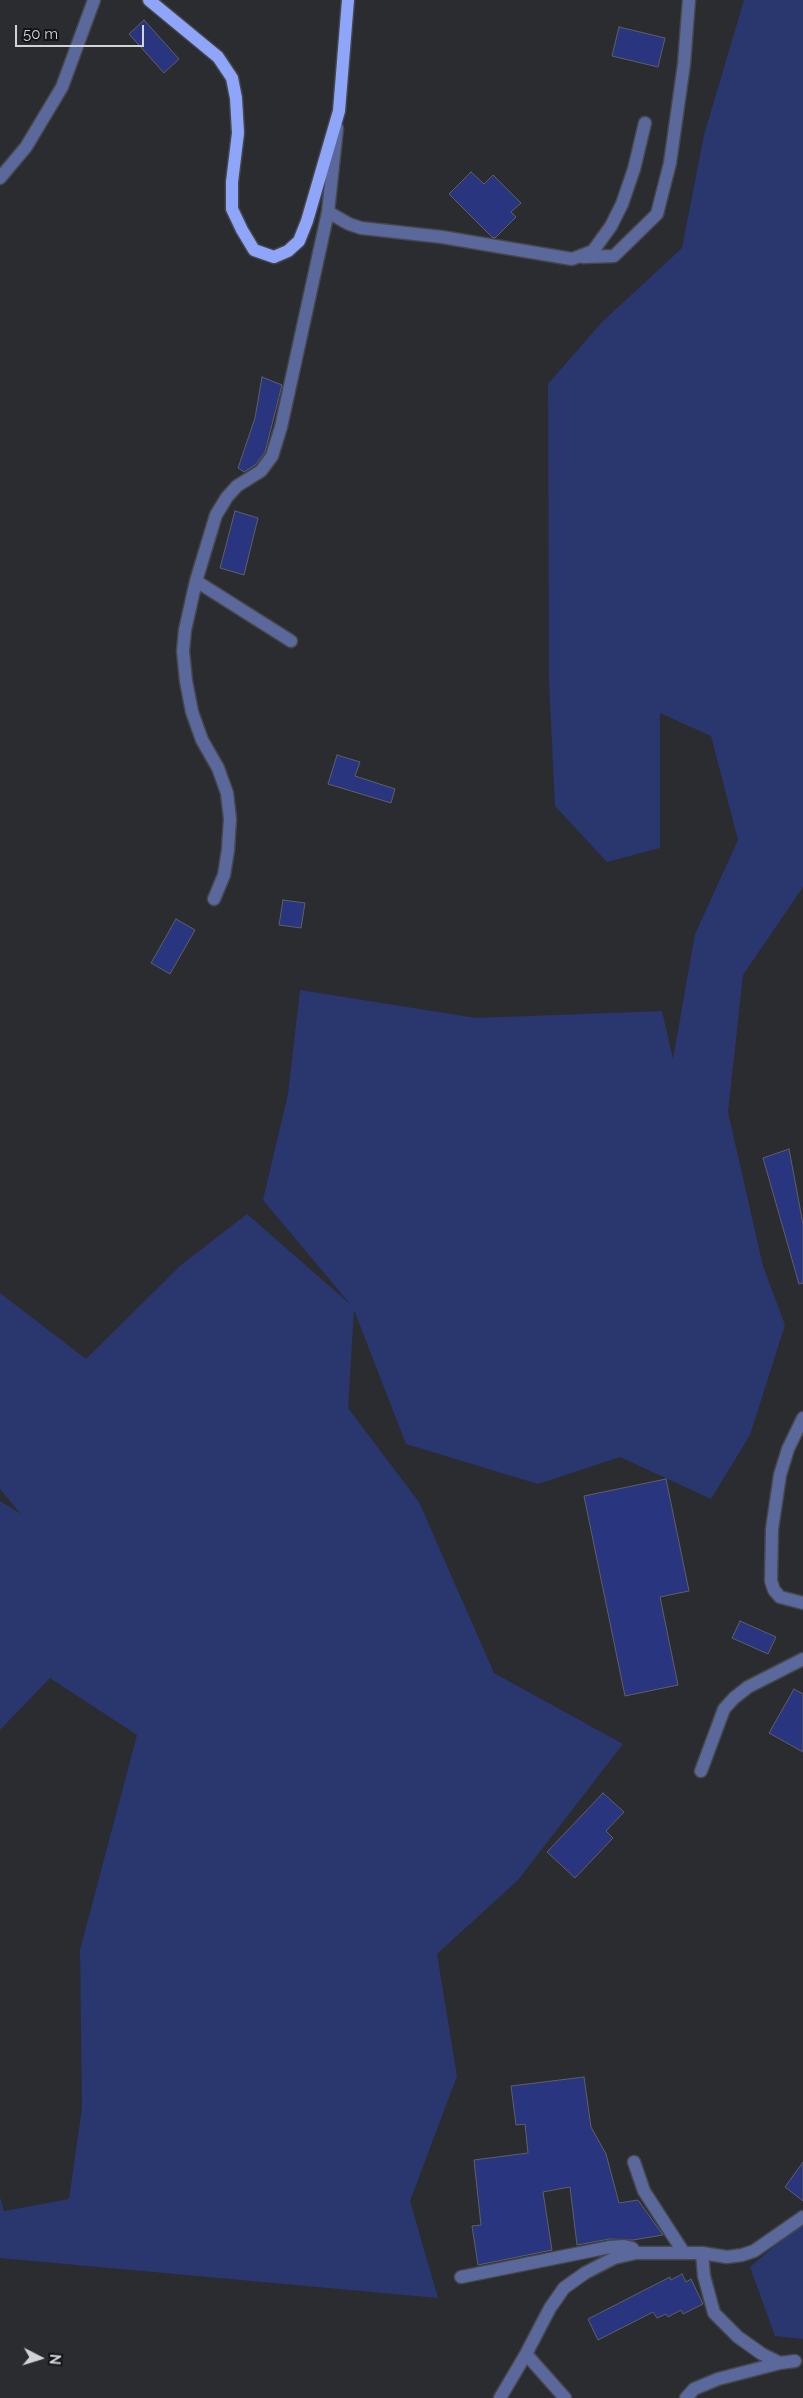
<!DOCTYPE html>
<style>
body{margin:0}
#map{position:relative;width:803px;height:2398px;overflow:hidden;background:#2a2c30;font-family:Raleway,sans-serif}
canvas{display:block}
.north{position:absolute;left:15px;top:2333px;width:50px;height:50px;-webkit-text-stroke:4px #131416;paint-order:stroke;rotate:95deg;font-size:14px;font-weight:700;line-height:20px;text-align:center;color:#d2d3d6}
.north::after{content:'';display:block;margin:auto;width:18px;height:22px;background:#d2d3d6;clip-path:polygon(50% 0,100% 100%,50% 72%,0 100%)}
.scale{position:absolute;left:15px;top:25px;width:129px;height:22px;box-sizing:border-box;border:2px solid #d2d3d6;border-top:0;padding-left:6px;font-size:15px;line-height:18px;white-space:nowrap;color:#d2d3d6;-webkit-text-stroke:4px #131416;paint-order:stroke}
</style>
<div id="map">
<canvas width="803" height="2398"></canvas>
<div class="north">N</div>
<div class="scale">50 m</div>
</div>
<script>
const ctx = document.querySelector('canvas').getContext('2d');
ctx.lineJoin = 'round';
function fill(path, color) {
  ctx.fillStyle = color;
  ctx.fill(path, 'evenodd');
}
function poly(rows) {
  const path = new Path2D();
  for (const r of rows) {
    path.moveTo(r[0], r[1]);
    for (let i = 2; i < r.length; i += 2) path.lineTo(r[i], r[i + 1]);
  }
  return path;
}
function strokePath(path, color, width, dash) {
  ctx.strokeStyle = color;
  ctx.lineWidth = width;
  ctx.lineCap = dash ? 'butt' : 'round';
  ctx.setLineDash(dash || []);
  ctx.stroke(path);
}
fill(poly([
 [744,0,803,0,803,887,743,975,728,1112,763,1266,785,1325,750,1435,711,1499,620,1457,538,1484,406,1444,354,1310,348,1408,419,1502,494,1673,623,1744,518,1880,437,1954,457,2076,410,2201,438,2298,0,2258,0,2197,4,2211,69,2199,82,2108,80,1950,137,1735,50,1678,0,1730,0,1501,21,1514,0,1489,0,1293,86,1359,181,1265,247,1214,351,1305,263,1200,288,1094,300,990,476,1018,662,1011,673,1059,695,934,738,840,711,736,660,713,660,848,607,862,555,806,549,682,548,384,602,322,682,248,704,135],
 [803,2222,803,2339,775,2336,750,2267]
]), '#2a366e');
const building = poly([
 [144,20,179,59,164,73,129,34,144,20],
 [619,27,665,38,658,67,612,56,619,27],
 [471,172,484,184,493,175,521,203,511,212,516,217,495,238,492,237,449,194,471,172],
 [262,377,282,385,265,452,255,465,244,472,238,468,255,418,262,377],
 [235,511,258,518,244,575,220,568,235,511],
 [337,755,360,762,355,776,395,789,391,803,328,784,337,755],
 [283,900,305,903,301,928,279,925,283,900],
 [176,919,195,930,170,974,151,963,176,919],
 [789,1149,803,1224,803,1283,799,1284,763,1158,789,1149],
 [666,1479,689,1591,660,1597,678,1685,625,1696,584,1496,666,1479],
 [740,1621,776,1637,768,1654,732,1638,740,1621],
 [794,1689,803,1694,803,1752,769,1733,794,1689],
 [603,1793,624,1812,606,1831,613,1838,575,1878,547,1852,603,1793],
 [584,2077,591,2127,606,2154,619,2203,638,2200,663,2235,633,2240,609,2239,577,2245,570,2187,543,2192,552,2250,478,2265,472,2226,481,2225,474,2160,528,2153,525,2124,516,2125,511,2086,584,2077],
 [803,2162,803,2201,785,2187,803,2162],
 [682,2274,686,2282,691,2279,703,2304,683,2314,681,2310,668,2317,666,2314,657,2318,653,2312,598,2340,588,2319,670,2277,671,2280,682,2274]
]);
fill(building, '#29357f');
strokePath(building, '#5f6065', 1);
const minor = poly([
 [337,128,328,212,349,224,361,228,442,237,572,259,593,251,611,226,622,204,634,169,645,123],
 [0,178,26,147,62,87,94,0],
 [583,257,614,256,657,214,670,163,684,64,689,0],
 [196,581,291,641],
 [214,899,224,875,228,850,230,819,227,793,218,768,202,740,192,712,186,681,183,651,185,630,196,581,216,515,227,497,237,486,261,471,272,456,281,427,328,212],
 [803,1418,788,1449,780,1475,772,1529,771,1581,774,1590,780,1597,803,1603],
 [701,1771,724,1709,734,1698,748,1687,803,1659],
 [634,2162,644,2191,684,2253],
 [461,2277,610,2247,624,2246,632,2248,636,2253],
 [526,2354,565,2398],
 [795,2361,780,2363,762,2354,738,2337,714,2313,704,2276,702,2253,727,2257,742,2255,754,2251,803,2217],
 [500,2398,526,2354,550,2308,564,2288,585,2273,614,2258,636,2253,702,2253],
 [686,2398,694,2389,718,2379,780,2363]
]);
const major = poly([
 [149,0,218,57,232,78,236,98,238,133,232,182,232,209,242,230,254,250,274,257,288,251,299,241,307,221,339,111,348,0]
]);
strokePath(minor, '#45474b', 15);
strokePath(major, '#45474b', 15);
strokePath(minor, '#5a689c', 12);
strokePath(major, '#8fa5fa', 12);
</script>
